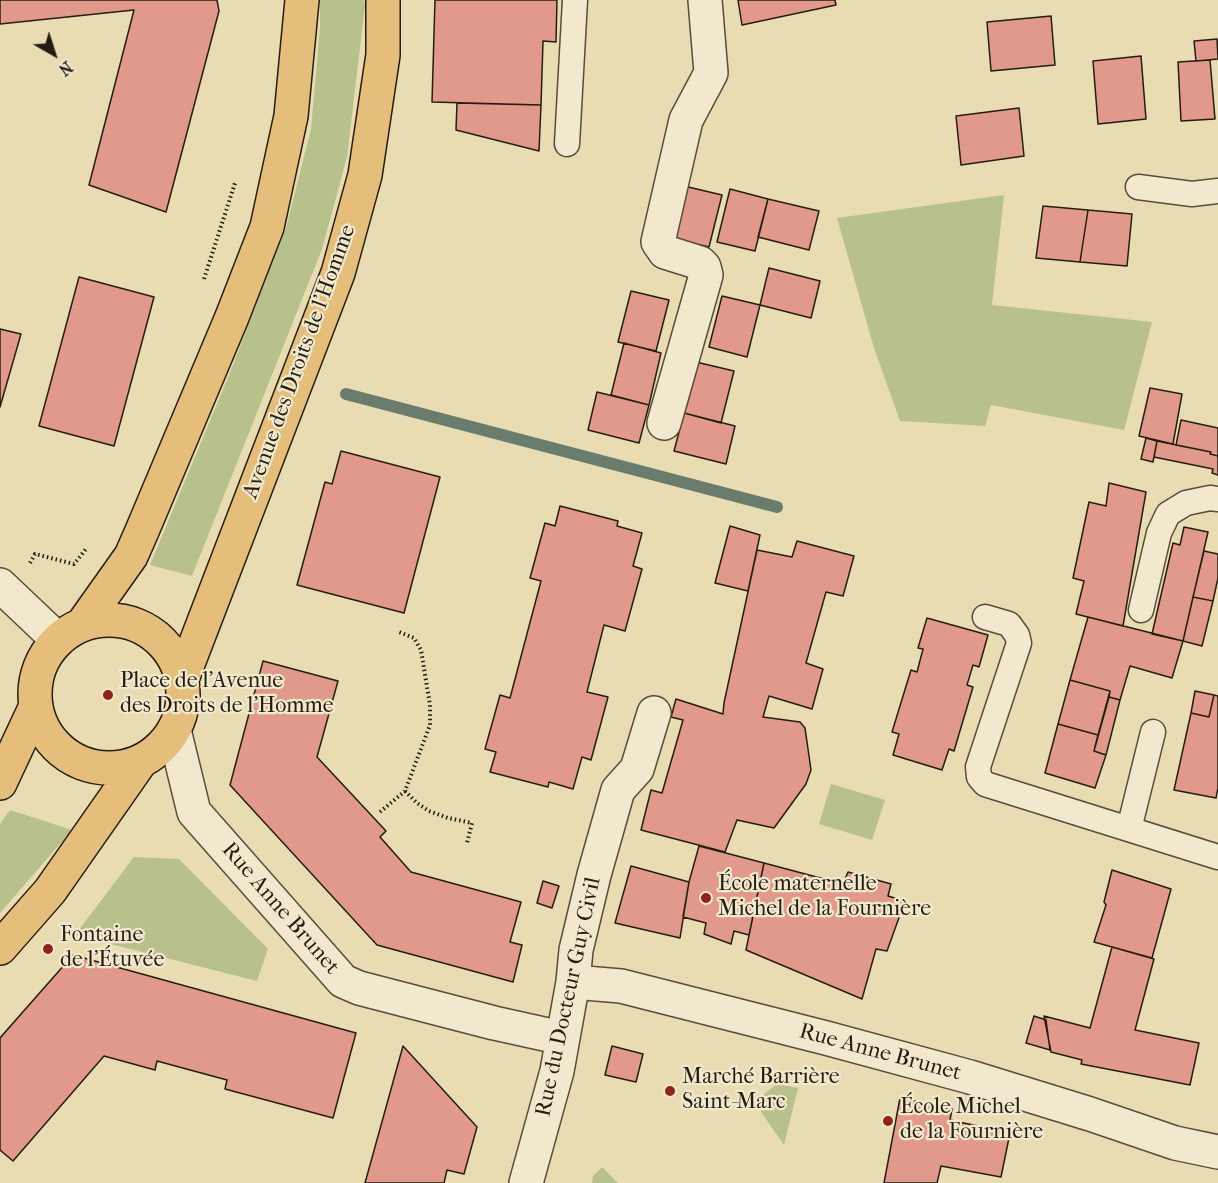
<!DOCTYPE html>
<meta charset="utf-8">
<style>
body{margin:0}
#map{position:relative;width:1218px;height:1183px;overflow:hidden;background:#e9dcb3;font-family:"IM FELL French Canon",serif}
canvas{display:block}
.north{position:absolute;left:24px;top:24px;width:60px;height:60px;-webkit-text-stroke:4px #f1e8ce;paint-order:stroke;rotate:141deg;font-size:16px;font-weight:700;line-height:24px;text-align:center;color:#261d12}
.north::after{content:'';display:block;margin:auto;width:21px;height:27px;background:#261d12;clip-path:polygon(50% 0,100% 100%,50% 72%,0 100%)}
</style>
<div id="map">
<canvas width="1218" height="1183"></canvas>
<div class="north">N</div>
</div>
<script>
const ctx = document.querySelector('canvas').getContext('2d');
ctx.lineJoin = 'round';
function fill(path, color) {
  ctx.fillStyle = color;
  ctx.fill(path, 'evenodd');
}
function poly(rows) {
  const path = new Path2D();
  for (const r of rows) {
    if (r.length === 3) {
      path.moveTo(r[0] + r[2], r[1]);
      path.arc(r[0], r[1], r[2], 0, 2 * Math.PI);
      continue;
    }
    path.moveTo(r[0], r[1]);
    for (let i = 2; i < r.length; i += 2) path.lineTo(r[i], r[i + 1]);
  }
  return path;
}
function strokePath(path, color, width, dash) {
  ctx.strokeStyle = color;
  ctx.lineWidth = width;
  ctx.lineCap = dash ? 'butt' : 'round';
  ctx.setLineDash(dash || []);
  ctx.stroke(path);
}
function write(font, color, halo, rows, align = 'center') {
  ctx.font = font + ' "IM FELL French Canon",serif';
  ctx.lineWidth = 4.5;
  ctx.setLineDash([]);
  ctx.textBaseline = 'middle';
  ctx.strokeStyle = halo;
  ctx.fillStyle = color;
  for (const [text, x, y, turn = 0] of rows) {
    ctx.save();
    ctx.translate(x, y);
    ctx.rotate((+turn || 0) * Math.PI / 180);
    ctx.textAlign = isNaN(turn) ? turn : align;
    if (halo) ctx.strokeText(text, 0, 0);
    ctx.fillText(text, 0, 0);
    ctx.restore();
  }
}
fill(poly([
 [320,0,364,0,365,5,347,157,322,249,192,576,150,565,229,375,286,228,311,129,320,28],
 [1004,195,992,305,1152,322,1124,430,991,405,985,426,900,421,874,348,837,218],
 [831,784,885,800,872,840,819,824],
 [10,810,72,830,0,913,0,824],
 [134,857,179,859,268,949,257,981,75,935],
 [777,1084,798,1088,784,1145,761,1112,764,1094],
 [602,1167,618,1183,592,1183,593,1176]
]), '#b8c08b');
strokePath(poly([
 [346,394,777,507]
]), '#6a7c6e', 12);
const building = poly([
 [0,0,217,0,219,11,166,212,89,185,134,10,0,24,0,0],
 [435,0,557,0,556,42,543,41,541,105,432,102,435,0],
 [738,0,835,0,836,5,742,25,738,0],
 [1051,16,1055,65,991,71,987,22,1051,16],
 [1217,39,1218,59,1196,61,1194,41,1217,39],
 [1141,56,1146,119,1098,124,1093,61,1141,56],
 [1210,60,1215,119,1181,121,1178,62,1210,60],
 [457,103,541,105,539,151,456,130,457,103],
 [1019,108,1024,156,961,165,956,116,1019,108],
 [684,186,722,195,709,247,671,238,684,186],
 [730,189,768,199,755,251,717,242,730,189],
 [768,199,819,211,809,250,758,237,768,199],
 [1043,206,1088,210,1080,262,1036,258,1043,206],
 [1088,210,1132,214,1127,266,1080,262,1088,210],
 [769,268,820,281,811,318,760,305,769,268],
 [79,277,154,297,114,446,39,426,79,277],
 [631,291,669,300,656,351,618,342,631,291],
 [722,296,760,305,747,357,709,347,722,296],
 [0,329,21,334,0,407,0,329],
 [624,343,661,353,649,405,611,395,624,343],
 [696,362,734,371,721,423,684,413,696,362],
 [1150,388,1182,394,1173,444,1139,436,1150,388],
 [597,392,649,405,639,443,588,430,597,392],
 [684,413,735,426,726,464,674,451,684,413],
 [1181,420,1218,428,1218,456,1210,454,1211,452,1176,445,1181,420],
 [1146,438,1157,441,1153,462,1141,459,1146,438],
 [1157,441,1211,452,1210,454,1218,456,1218,475,1212,473,1213,469,1154,457,1157,441],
 [341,451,440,477,404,613,297,585,325,482,332,484,341,451],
 [1109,483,1146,492,1123,626,1076,614,1084,581,1073,578,1089,502,1106,506,1109,483],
 [560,506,618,521,617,526,642,533,633,566,642,569,625,631,604,625,587,692,608,697,591,760,582,757,573,789,549,782,548,787,490,772,496,752,485,749,500,695,510,698,541,581,530,578,545,523,555,526,560,506],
 [730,526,760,535,748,591,715,583,730,526],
 [1184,527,1208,532,1183,641,1152,634,1173,543,1180,545,1184,527],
 [797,541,854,556,843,596,826,592,806,663,823,669,812,709,769,696,763,717,800,722,805,728,811,770,806,784,774,828,737,820,725,852,641,830,651,790,662,793,683,720,671,717,676,699,723,714,724,703,757,550,792,557,797,541],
 [1204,551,1218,554,1218,578,1213,601,1193,597,1204,551],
 [1193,597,1213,601,1202,646,1183,641,1193,597],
 [1088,617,1183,641,1172,678,1130,666,1120,700,1109,697,1110,691,1070,680,1088,617],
 [927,618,988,635,979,667,973,665,967,685,973,687,954,751,949,749,942,770,893,755,899,734,892,732,911,670,917,672,923,649,918,648,927,618],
 [263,661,338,681,317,757,386,831,380,837,411,872,521,902,510,942,522,945,513,982,377,945,230,785,263,661],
 [1070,680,1110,691,1098,735,1058,724,1070,680],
 [1195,691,1214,695,1209,717,1191,713,1195,691],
 [1214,695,1218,696,1218,788,1216,798,1174,790,1191,713,1209,717,1214,695],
 [1109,697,1120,700,1106,755,1094,751,1109,697],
 [1058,724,1098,735,1094,751,1106,755,1095,788,1045,773,1058,724],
 [699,846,764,863,749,935,734,931,731,944,704,934,706,923,683,917,689,882,699,846],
 [764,863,843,884,848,872,891,884,888,896,905,901,887,951,876,949,862,999,746,950,764,863],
 [631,866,689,882,680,938,615,923,631,866],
 [1112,870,1171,889,1152,958,1094,942,1106,905,1104,902,1112,870],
 [543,881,559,886,552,908,537,903,543,881],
 [1112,947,1154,959,1135,1030,1199,1043,1190,1085,1081,1064,1082,1060,1051,1052,1044,1016,1090,1028,1112,947],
 [73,955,356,1033,333,1118,225,1089,227,1080,157,1061,155,1070,104,1056,13,1161,0,1150,0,1038,73,955],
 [1034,1016,1046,1020,1050,1050,1026,1043,1034,1016],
 [403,1046,477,1127,464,1174,447,1170,444,1183,365,1183,403,1046],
 [612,1046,643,1054,636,1082,605,1075,612,1046],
 [900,1098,952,1109,950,1120,1010,1133,1001,1177,941,1166,937,1183,884,1183,900,1098]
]);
fill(building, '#e1998c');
strokePath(building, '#261d12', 1.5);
const service = poly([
 [567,144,575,0],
 [1138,187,1192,194,1218,191],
 [1141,610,1159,533,1168,514,1186,503,1210,498,1218,499],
 [985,617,1009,624,1017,635,1019,643,978,767,979,777,985,784,1218,857],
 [1129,829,1153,732]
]);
const minor = poly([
 [664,423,706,275,704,267,700,263,665,252,658,242,686,120,711,73,705,0],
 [0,585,58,640],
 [174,730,194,812,343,981,359,988,494,1023,562,1038],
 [573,982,621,986,826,1038,970,1077,1090,1114,1175,1143,1218,1152],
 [526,1183,557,1071,573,982,576,950,594,875,618,790,637,769,654,713]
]);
const primary = poly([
 [109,694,74],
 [82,625,131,556,142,531,232,317,267,227,291,116,302,0],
 [182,679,338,273,365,175,383,55,383,0],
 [0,783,36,706],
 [0,948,50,891,141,761]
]);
strokePath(service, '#574d3a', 27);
strokePath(minor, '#574d3a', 36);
strokePath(primary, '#261d12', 36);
strokePath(poly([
 [204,279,235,183],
 [30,563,35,554,74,564,86,549],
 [405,791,417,803,429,811,448,818,472,823,467,843],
 [380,812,405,791,430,725,430,705,421,650,414,638,399,632]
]), '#261d12', 4, [1.5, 3]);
strokePath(service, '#f1e8ce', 24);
strokePath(minor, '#f1e8ce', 33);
strokePath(primary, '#e4be7a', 33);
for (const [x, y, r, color] of [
 [108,695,6,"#8f2418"],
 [706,898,6,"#8f2418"],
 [48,949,6,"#8f2418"],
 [670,1091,6,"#8f2418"],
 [888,1121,6,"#8f2418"]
]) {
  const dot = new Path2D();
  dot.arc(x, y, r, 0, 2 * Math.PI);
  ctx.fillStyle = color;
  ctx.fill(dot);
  strokePath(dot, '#f1e8ce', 2);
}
write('22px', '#261d12', '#f1e8ce', [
 ["Avenue des Droits de l'Homme",300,362,-70],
 ["Rue Anne Brunet",280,909,49],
 ["Rue du Docteur Guy Civil",569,997,-78],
 ["Rue Anne Brunet",880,1053,15]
]);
write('22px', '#261d12', '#f1e8ce', [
 ["Place de l'Avenue",120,682],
 ["des Droits de l'Homme",120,707],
 ["École maternelle",718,885],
 ["Michel de la Fournière",718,910],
 ["Fontaine",60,936],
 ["de l’Étuvée",60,961],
 ["Marché Barrière",682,1078],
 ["Saint-Marc",682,1103],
 ["École Michel",900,1108],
 ["de la Fournière",900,1133]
], 'left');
</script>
